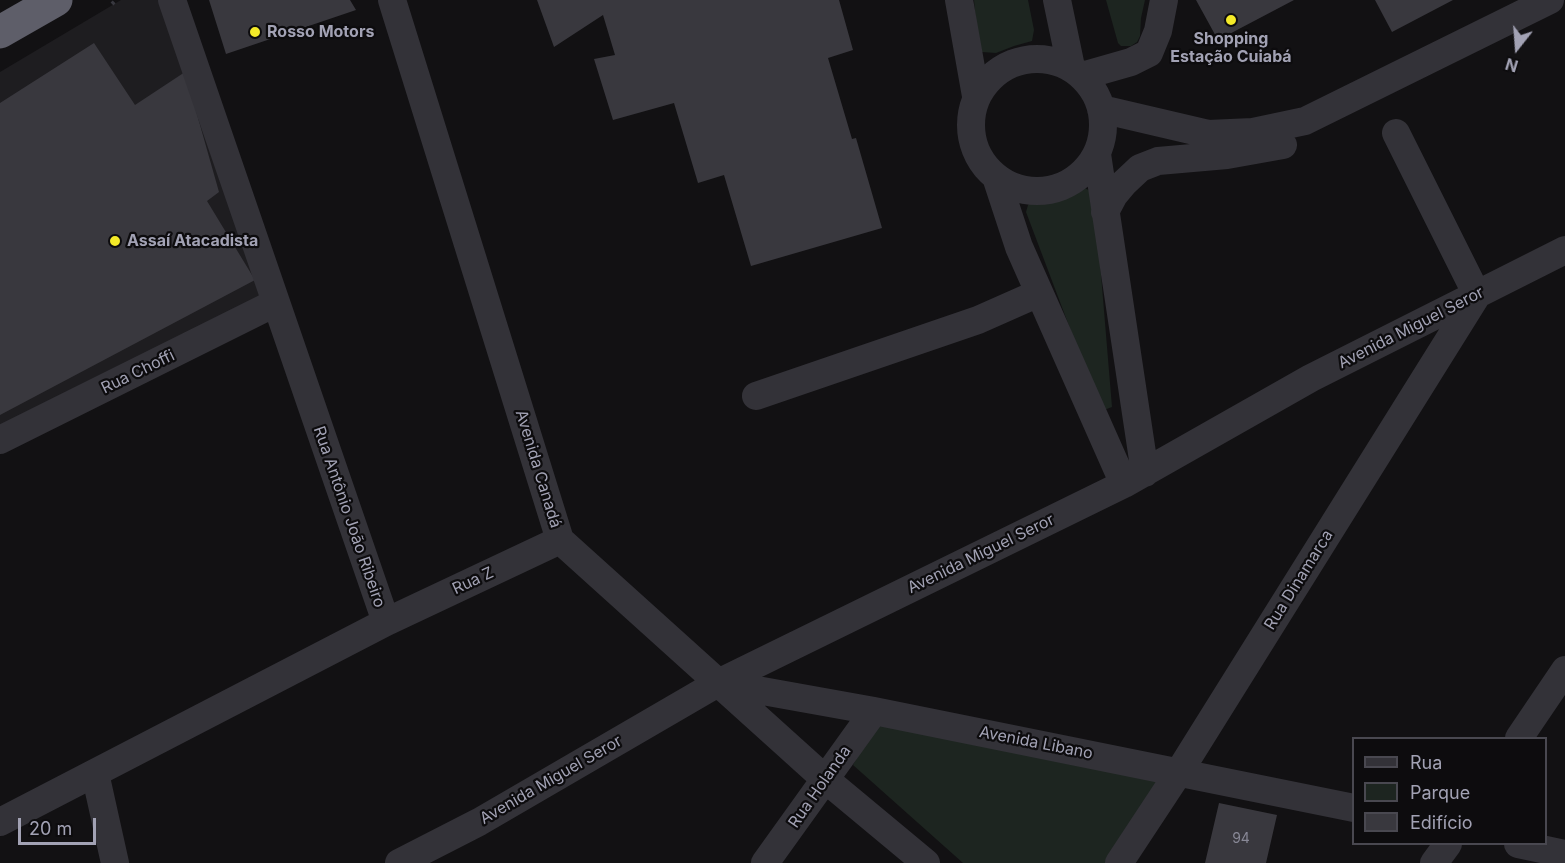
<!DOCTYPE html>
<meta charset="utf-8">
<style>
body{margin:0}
#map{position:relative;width:1565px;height:863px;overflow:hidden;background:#121113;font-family:Inter,sans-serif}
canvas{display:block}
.legend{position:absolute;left:1352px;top:737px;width:195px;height:108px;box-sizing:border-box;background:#0d0c0e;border:2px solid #494850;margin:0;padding:8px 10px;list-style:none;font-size:18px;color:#a2a2b4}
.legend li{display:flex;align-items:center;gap:12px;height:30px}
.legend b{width:30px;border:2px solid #494850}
.north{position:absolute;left:1487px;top:18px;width:60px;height:60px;-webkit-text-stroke:4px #0d0c0e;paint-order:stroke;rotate:197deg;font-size:16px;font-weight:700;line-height:24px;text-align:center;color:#a2a2b4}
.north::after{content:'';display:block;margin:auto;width:21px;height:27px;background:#a2a2b4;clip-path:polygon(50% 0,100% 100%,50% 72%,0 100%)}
.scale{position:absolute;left:18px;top:818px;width:78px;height:27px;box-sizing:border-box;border:3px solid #a2a2b4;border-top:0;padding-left:8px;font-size:18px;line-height:21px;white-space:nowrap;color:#a2a2b4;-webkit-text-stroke:4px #0d0c0e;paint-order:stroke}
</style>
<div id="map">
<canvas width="1565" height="863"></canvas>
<ul class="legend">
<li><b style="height:8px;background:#333238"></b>Rua</li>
<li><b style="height:16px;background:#1d2520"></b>Parque</li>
<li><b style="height:16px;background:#39383e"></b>Edifício</li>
</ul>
<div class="north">N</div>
<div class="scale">20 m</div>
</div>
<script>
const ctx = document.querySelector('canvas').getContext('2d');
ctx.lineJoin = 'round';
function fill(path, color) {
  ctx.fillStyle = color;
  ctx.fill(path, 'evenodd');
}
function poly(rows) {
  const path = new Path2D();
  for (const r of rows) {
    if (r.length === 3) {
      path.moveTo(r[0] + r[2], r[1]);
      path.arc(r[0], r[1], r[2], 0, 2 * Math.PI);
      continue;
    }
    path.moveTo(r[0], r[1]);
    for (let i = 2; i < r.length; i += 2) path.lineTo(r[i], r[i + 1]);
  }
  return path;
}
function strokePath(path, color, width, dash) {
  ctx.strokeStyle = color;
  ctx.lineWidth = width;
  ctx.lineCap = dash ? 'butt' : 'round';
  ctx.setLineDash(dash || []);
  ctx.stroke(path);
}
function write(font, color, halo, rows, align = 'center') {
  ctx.font = font + ' Inter,sans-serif';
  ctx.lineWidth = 4.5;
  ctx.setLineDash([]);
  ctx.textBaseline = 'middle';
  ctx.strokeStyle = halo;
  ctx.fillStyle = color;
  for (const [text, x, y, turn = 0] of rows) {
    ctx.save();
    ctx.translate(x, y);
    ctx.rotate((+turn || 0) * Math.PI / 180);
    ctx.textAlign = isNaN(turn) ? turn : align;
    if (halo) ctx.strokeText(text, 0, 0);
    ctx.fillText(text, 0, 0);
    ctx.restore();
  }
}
fill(poly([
 [121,0,163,0,262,298,0,428,0,72]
]), '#1e1d20');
fill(poly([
 [974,0,1028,0,1034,30,1032,41,1014,46,996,53,982,52,978,45],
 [1106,0,1145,0,1141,18,1140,36,1137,42,1131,46,1121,46,1118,43],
 [1085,188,1092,192,1095,202,1112,407,1104,410,1074,339,1026,212,1028,205,1032,202,1064,196,1079,189],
 [878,719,1165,778,1108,863,963,863,853,765]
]), '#1d2520');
fill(poly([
 [209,0,350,0,356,10,226,54],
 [537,0,839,0,853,50,828,58,852,139,856,138,882,228,751,266,724,175,698,183,674,103,613,120,594,59,615,55,603,15,554,47],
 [1196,0,1294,0,1218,40],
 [1375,0,1453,0,1392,32],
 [94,43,135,105,185,72,219,192,207,201,255,280,0,415,0,103],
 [1219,803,1277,815,1266,863,1205,863]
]), '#39383e');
strokePath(poly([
 [112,4,116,0]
]), '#38383f', 4, [3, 4.5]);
strokePath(poly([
 [172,0,386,622],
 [392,0,560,540,825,779,926,863],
 [959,0,976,96],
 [1057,0,1071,67],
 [1037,125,66],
 [1082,76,1131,62,1149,53,1158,31,1164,0],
 [1101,109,1208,134,1253,132,1305,121,1550,0],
 [1097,154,1145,473],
 [996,177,1019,247,1124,484],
 [1105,212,1114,195,1124,183,1140,168,1158,161,1227,155,1283,145],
 [756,396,978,320,1039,293],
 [0,440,275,303],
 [718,683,874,711,1354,808],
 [1519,738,1565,670],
 [95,773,115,863],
 [0,822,386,622,560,540],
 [1518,844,1565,854],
 [399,863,479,822,718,683,1124,484,1311,378,1565,250],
 [765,863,874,711],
 [1119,863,1179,772,1477,295,1396,133],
 [1434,863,1448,844]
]), '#333238', 28);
strokePath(poly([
 [0,32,56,0]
]), '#5e5e69', 33);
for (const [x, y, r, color] of [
 [1231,20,6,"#f4ea28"],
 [255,32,6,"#f4ea28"],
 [115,241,6,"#f4ea28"]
]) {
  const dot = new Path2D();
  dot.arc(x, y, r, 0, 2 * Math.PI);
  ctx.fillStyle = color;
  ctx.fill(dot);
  strokePath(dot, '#0d0c0e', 2);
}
write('14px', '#888896', null, [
 ["94",1241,839]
]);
write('bold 16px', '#a2a2b4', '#0d0c0e', [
 ["Rosso Motors",267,32],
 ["Shopping",1231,39,"center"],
 ["Estação Cuiabá",1231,57,"center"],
 ["Assaí Atacadista",127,241]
], 'left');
write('16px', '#a2a2b4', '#0d0c0e', [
 ["Avenida Miguel Seror",1411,328,-27],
 ["Rua Choffi",138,372,-26],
 ["Avenida Canadá",538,469,73],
 ["Rua Antônio João Ribeiro",349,517,71],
 ["Avenida Miguel Seror",981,554,-26],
 ["Rua Dinamarca",1299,580,-58],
 ["Rua Z",473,581,-25],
 ["Avenida Libano",1036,743,11],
 ["Avenida Miguel Seror",551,780,-30],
 ["Rua Holanda",820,787,-55]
]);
</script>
